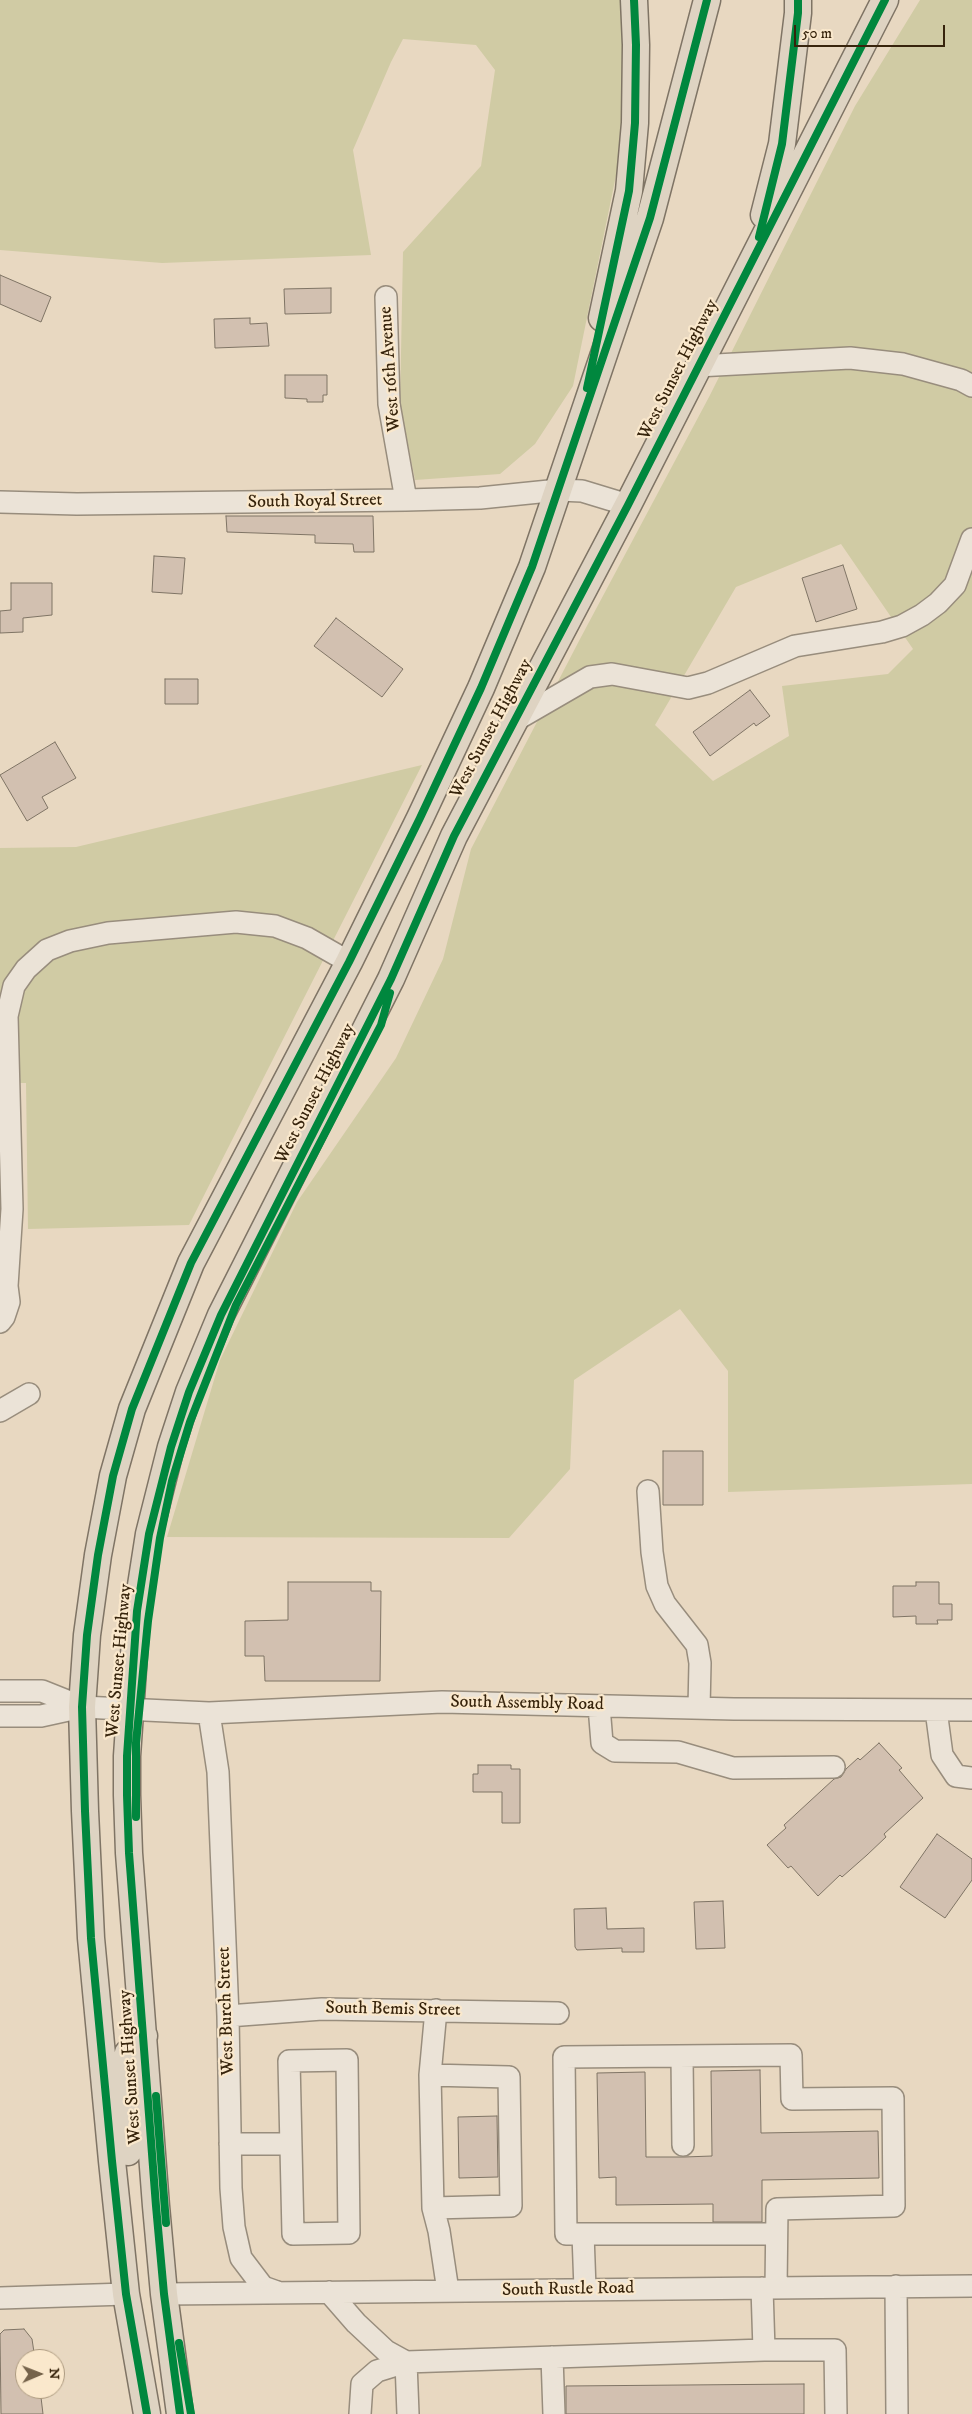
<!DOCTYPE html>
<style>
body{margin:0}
#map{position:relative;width:972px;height:2414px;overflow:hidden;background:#e8d8c1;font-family:"IM FELL DW Pica",serif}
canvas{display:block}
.north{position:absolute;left:15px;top:2349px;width:50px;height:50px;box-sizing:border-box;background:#fae8cc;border:1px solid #ac9a7f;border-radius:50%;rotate:89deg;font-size:14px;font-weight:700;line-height:20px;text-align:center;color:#37240c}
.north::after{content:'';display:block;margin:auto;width:18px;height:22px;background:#75634b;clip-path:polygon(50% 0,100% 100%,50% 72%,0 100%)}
.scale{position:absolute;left:794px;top:25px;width:151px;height:22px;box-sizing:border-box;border:2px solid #37240c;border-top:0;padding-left:6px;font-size:15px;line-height:18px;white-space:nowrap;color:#37240c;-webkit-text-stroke:4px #fae8cc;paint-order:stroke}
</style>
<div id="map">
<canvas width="972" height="2414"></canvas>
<div class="north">N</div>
<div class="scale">50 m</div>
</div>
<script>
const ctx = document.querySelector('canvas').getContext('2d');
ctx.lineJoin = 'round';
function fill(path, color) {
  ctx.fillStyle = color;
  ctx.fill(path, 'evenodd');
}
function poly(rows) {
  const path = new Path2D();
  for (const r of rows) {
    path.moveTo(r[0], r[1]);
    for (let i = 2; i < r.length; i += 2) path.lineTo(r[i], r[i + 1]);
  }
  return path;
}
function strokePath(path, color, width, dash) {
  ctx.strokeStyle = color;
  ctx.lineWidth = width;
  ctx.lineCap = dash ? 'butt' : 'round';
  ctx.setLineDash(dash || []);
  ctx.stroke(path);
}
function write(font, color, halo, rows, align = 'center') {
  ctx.font = font + ' "IM FELL DW Pica",serif';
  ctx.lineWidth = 4.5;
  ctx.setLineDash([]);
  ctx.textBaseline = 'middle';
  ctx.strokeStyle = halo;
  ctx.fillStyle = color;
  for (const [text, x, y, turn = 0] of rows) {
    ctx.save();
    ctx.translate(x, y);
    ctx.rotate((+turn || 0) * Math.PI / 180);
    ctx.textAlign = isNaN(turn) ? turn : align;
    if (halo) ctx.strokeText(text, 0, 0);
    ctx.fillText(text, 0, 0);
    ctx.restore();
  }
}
fill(poly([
 [0,0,621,0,623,21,621,151,573,386,535,444,500,474,415,480,400,404,403,252,481,166,495,70,476,45,403,39,391,62,353,150,371,255,162,263,0,250],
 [920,0,972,0,972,1484,728,1492,728,1371,680,1309,574,1380,570,1469,509,1538,167,1537,220,1360,297,1202,396,1058,443,959,471,849,580,639,709,397,855,106],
 [841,544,913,649,888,674,782,686,789,736,713,781,655,725,736,587],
 [422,765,189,1225,28,1229,26,1083,0,1083,0,848,76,847]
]), '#d0cba4');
const building = poly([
 [0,275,51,297,41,322,0,304,0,275],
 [331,288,331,313,285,314,284,289,331,288],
 [250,318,250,324,267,323,269,346,215,348,214,319,250,318],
 [285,375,327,375,327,395,323,395,323,402,307,402,307,399,285,398,285,375],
 [226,516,373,516,374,552,354,552,353,544,315,543,315,535,227,532,226,516],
 [154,556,185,558,182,594,152,592,154,556],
 [843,565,857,609,816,622,802,578,843,565],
 [11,583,52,583,52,615,23,618,23,632,0,633,0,611,11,610,11,583],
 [336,618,403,669,382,697,314,646,336,618],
 [165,679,198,679,198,704,165,704,165,679],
 [750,690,770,716,756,726,754,723,710,756,693,732,750,690],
 [55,742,76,778,42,797,48,808,27,821,0,775,55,742],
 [663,1451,703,1451,703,1505,663,1505,663,1451],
 [288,1582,371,1582,371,1591,381,1591,380,1681,265,1681,264,1656,245,1656,245,1621,288,1620,288,1582],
 [916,1582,939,1582,939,1604,952,1604,952,1620,937,1620,938,1624,916,1624,916,1616,893,1617,893,1586,916,1586,916,1582],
 [879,1743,902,1768,899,1770,923,1798,884,1834,886,1837,867,1855,842,1877,840,1875,818,1896,791,1866,788,1868,767,1845,786,1828,784,1825,834,1779,841,1777,846,1769,858,1758,860,1760,879,1743],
 [478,1765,511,1765,511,1769,520,1769,520,1823,502,1823,502,1792,473,1792,473,1774,478,1774,478,1765],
 [937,1834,972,1859,972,1880,945,1918,900,1887,937,1834],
 [723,1901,725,1948,696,1949,694,1902,723,1901],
 [606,1908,607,1929,644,1928,644,1952,622,1952,622,1948,577,1950,575,1947,574,1909,606,1908],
 [760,2070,761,2133,878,2131,879,2178,762,2180,762,2222,713,2222,713,2204,616,2205,616,2177,599,2178,597,2073,645,2072,646,2157,684,2157,712,2156,711,2071,760,2070],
 [497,2116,498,2177,459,2178,458,2117,497,2116],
 [24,2329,32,2339,35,2359,25,2359,25,2389,40,2389,43,2414,1,2414,0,2334,4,2330,24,2329],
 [804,2384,804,2414,566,2414,566,2386,804,2384]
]);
fill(building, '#d2c0b0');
strokePath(building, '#7f7465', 1);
const minor = poly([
 [386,297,389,404,406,500],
 [697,366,850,358,903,364,961,380,972,386],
 [0,502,77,504,406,500,480,498,559,490,582,491,628,505],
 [514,721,590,677,612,674,688,688,708,683,795,646,882,632,902,626,922,615,938,603,955,585,972,539],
 [0,1322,4,1317,9,1302,7,1286,12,1209,7,1016,14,986,26,969,47,950,70,941,108,933,236,922,275,926,307,938,349,962],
 [0,1411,29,1394],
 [648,1491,652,1552,657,1586,665,1604,697,1645,700,1663,699,1708],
 [0,1691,42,1691,82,1707],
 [599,1706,602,1743,615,1751,678,1752,733,1768,834,1767],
 [936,1710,942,1755,956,1776,972,1778],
 [209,1713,218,1772,228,2016,231,2188,234,2227,241,2258,263,2287,277,2292],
 [0,1716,41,1716,82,1707,209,1713,442,1702,734,1709,972,1710],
 [436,2010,430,2075,433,2208,439,2231,448,2291],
 [228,2016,322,2009,558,2013],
 [682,2057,683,2145],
 [347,2060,349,2233,293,2234,289,2061,347,2060],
 [430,2075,509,2077,511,2206,433,2208],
 [230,2144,290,2144],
 [583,2234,566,2234,564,2057,791,2055,792,2099,893,2098,894,2206,777,2209,776,2288],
 [896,2286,897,2414],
 [585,2289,583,2234,776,2234],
 [329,2292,356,2323,386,2351,406,2362,764,2350,762,2288],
 [164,2294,972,2286],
 [0,2298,126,2294],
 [764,2350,835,2350,836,2414],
 [552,2357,554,2414],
 [360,2414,362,2384,377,2371,406,2362,408,2414]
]);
const major = poly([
 [764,215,782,144,798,13,798,0],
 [602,318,629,191,635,123,636,45,634,0],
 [128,2152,124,2069,128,2053,144,2036],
 [147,2414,126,2294,112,2161,91,1938,85,1811,82,1707,87,1635,98,1555,113,1476,132,1409,191,1263,349,962,420,818,481,688,532,567,650,218,707,0],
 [180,2414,164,2294,156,2206,129,1853,127,1795,127,1756,137,1611,149,1534,171,1447,189,1392,221,1315,391,979,454,836,628,505,885,0]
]);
strokePath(minor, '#988d7d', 24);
strokePath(major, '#7f7465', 29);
strokePath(minor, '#ebe3d7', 21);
strokePath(major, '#ded3c2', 26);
strokePath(poly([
 [759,237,782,144,798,13,798,0],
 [587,388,629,191,635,123,636,45,634,0],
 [136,1817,136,1743,148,1621,160,1538,172,1481,190,1422,236,1305,381,1025,390,993],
 [156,2096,166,2223],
 [179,2343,191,2414],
 [147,2414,126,2294,112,2161,91,1938,85,1811,82,1707,87,1635,98,1555,113,1476,132,1409,191,1263,349,962,420,818,481,688,532,567,650,218,707,0],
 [180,2414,164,2294,156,2206,129,1853,127,1795,127,1756,137,1611,149,1534,171,1447,189,1392,221,1315,391,979,454,836,628,505,885,0]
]), '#00873e', 8);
write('18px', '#37240c', '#fae8cc', [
 ["West 16th Avenue",391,369,-94],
 ["West Sunset Highway",679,370,-63],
 ["South Royal Street",315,502,-1],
 ["West Sunset Highway",492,729,-62],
 ["West Sunset Highway",316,1094,-63],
 ["West Sunset Highway",120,1661,-85],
 ["South Assembly Road",527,1704,1],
 ["South Bemis Street",393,2010,1],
 ["West Burch Street",227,2011,-92],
 ["West Sunset Highway",131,2067,-94],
 ["South Rustle Road",568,2290,-1]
]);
</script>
